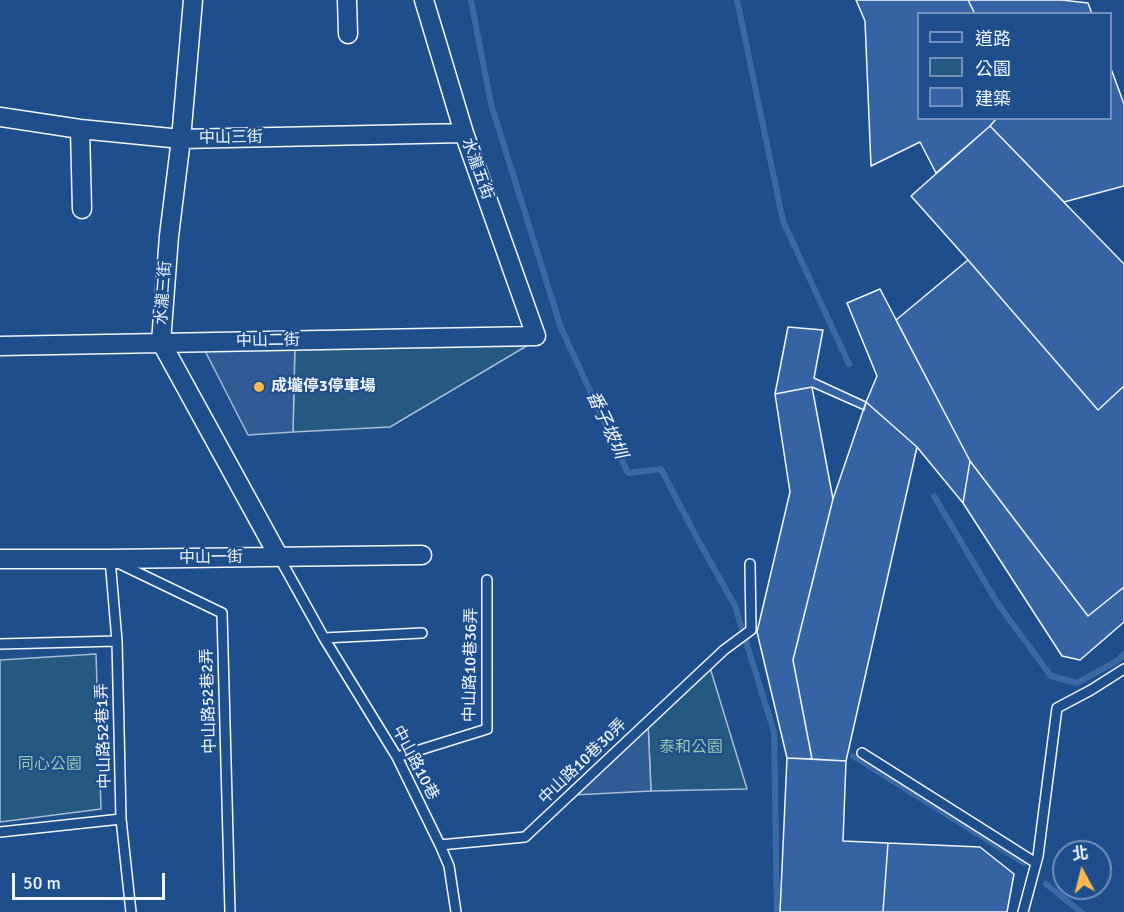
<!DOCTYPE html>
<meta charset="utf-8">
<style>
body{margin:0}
#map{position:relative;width:1124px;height:912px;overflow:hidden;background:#1f4e8c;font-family:Signika,"Noto Sans TC",sans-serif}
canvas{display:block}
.legend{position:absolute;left:917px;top:12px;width:195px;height:108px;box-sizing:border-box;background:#1f4e8c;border:2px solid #7391ba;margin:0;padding:8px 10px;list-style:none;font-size:18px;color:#f2f6ff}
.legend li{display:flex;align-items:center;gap:12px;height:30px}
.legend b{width:30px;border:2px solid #7391ba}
.north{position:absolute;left:1052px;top:840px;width:60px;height:60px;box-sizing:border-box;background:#1f4e8c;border:2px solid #7391ba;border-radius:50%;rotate:353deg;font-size:16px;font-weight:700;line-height:24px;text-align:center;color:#f2f6ff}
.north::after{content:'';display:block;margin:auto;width:21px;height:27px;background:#ffb74d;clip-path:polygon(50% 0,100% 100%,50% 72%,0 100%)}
.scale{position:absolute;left:12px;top:873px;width:153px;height:27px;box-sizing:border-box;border:3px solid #f2f6ff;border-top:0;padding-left:8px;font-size:18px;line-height:21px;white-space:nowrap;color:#f2f6ff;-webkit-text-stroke:4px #1f4e8c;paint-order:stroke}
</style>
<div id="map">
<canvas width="1124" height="912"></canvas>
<ul class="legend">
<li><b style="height:8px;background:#1f4e8c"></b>道路</li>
<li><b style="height:16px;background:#245a82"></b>公園</li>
<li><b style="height:16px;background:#3563a3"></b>建築</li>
</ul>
<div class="north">北</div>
<div class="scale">50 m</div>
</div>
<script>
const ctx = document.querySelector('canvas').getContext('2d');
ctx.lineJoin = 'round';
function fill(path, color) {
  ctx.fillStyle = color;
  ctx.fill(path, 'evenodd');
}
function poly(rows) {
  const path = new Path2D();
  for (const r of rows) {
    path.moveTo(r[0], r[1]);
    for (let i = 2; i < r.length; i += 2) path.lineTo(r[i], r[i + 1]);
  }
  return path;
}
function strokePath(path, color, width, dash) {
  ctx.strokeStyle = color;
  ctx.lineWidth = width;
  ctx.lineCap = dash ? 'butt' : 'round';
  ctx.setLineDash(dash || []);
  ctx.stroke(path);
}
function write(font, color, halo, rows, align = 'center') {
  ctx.font = font + ' Signika,"Noto Sans TC",sans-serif';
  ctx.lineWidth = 4.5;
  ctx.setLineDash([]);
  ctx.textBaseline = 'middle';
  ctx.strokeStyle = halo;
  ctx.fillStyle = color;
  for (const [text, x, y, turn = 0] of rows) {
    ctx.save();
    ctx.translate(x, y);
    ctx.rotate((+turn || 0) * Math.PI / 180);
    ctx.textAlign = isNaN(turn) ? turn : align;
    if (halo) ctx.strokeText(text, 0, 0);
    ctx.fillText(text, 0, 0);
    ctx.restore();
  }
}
const green = poly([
 [540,338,390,427,293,432,295,342,540,338],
 [96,654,101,809,0,822,0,660,96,654],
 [708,661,747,789,651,791,648,722,708,661]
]);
fill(green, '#245a82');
strokePath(green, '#a8bbd7', 1.5);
const parking = poly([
 [200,341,295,342,293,432,248,435,200,341],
 [648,722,651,791,573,795,648,722]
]);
fill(parking, '#305b95');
strokePath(parking, '#a8bbd7', 1.5);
strokePath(poly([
 [471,0,491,104,561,328,628,473,661,469,697,538,735,606,774,732,777,912],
 [737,0,783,221,849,364],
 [934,496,998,604,1051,676,1077,683,1117,661,1124,654],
 [853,756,1024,863],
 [1046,884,1081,912]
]), '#3b69a3', 6);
const building = poly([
 [856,0,968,0,975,14,918,14,918,118,997,118,990,126,936,173,920,142,871,166,865,21,856,0],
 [968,0,1062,0,1088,3,1092,14,975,14,968,0],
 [1110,66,1124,104,1124,186,1064,202,990,126,997,118,1110,118,1110,66],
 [990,126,1124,264,1124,386,1098,410,968,260,911,196,990,126],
 [968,260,1098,410,1124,386,1124,587,1088,616,970,461,896,320,968,260],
 [880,289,970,461,963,503,917,447,866,402,877,376,847,303,880,289],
 [788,327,823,330,814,378,866,402,864,410,812,387,775,394,788,327],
 [812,387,833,499,793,660,812,759,787,758,757,632,790,492,775,394,812,387],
 [866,402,917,447,846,761,812,759,793,660,833,499,866,402],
 [970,461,1088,616,1124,587,1124,622,1080,660,1062,656,963,503,970,461],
 [787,758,846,761,843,841,888,843,883,912,780,912,787,758],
 [888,843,980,847,1014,874,1007,912,883,912,888,843]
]);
fill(building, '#3563a3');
strokePath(building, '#f2f6ff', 1.5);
const service = poly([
 [279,557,324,638,397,757,440,845,449,866,456,912],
 [110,559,117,641,121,819,131,912],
 [118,563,222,613,230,912],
 [324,638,422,633],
 [0,644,117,641],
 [862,753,1036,863],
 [397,757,487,729,487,580],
 [0,832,121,819],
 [440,845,525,837,724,650,751,630,750,564],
 [1023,912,1038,856,1057,708,1091,690,1124,669]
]);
const minor = poly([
 [193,0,181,139,169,236,161,342,279,557],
 [347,0,348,34],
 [0,117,80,129,181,139,464,133],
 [80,129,82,209],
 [0,346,536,336,464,133,424,0],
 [0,559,110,559,422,555]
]);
strokePath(service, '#f2f6ff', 12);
strokePath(minor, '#f2f6ff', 21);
strokePath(service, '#1f4e8c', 9);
strokePath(minor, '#1f4e8c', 18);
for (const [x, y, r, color] of [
 [259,387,6,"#ffb74d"]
]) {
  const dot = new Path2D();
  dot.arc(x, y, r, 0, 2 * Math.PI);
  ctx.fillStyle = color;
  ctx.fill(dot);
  strokePath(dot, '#1f4e8c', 2);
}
write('16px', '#f2f6ff', '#1f4e8c', [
 ["中山三街",231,138,-1],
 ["水瀧五街",477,169,70],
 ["水瀧三街",164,293,-86],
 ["中山二街",268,341,-1],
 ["中山一街",211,558,-1],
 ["中山路10巷36弄",471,665,-89],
 ["中山路52巷2弄",209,701,-92],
 ["中山路52巷1弄",104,736,-92],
 ["中山路10巷30弄",583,762,-44],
 ["中山路10巷",415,763,62]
]);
write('bold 16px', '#f2f6ff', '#1f4e8c', [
 ["成壠停3停車場",271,387]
], 'left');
write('16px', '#97c8a6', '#1f4e8c', [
 ["泰和公園",691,748],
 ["同心公園",50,765]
]);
write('italic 18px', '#f2f6ff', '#1f4e8c', [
 ["番子坡圳",606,425,65]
]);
</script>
